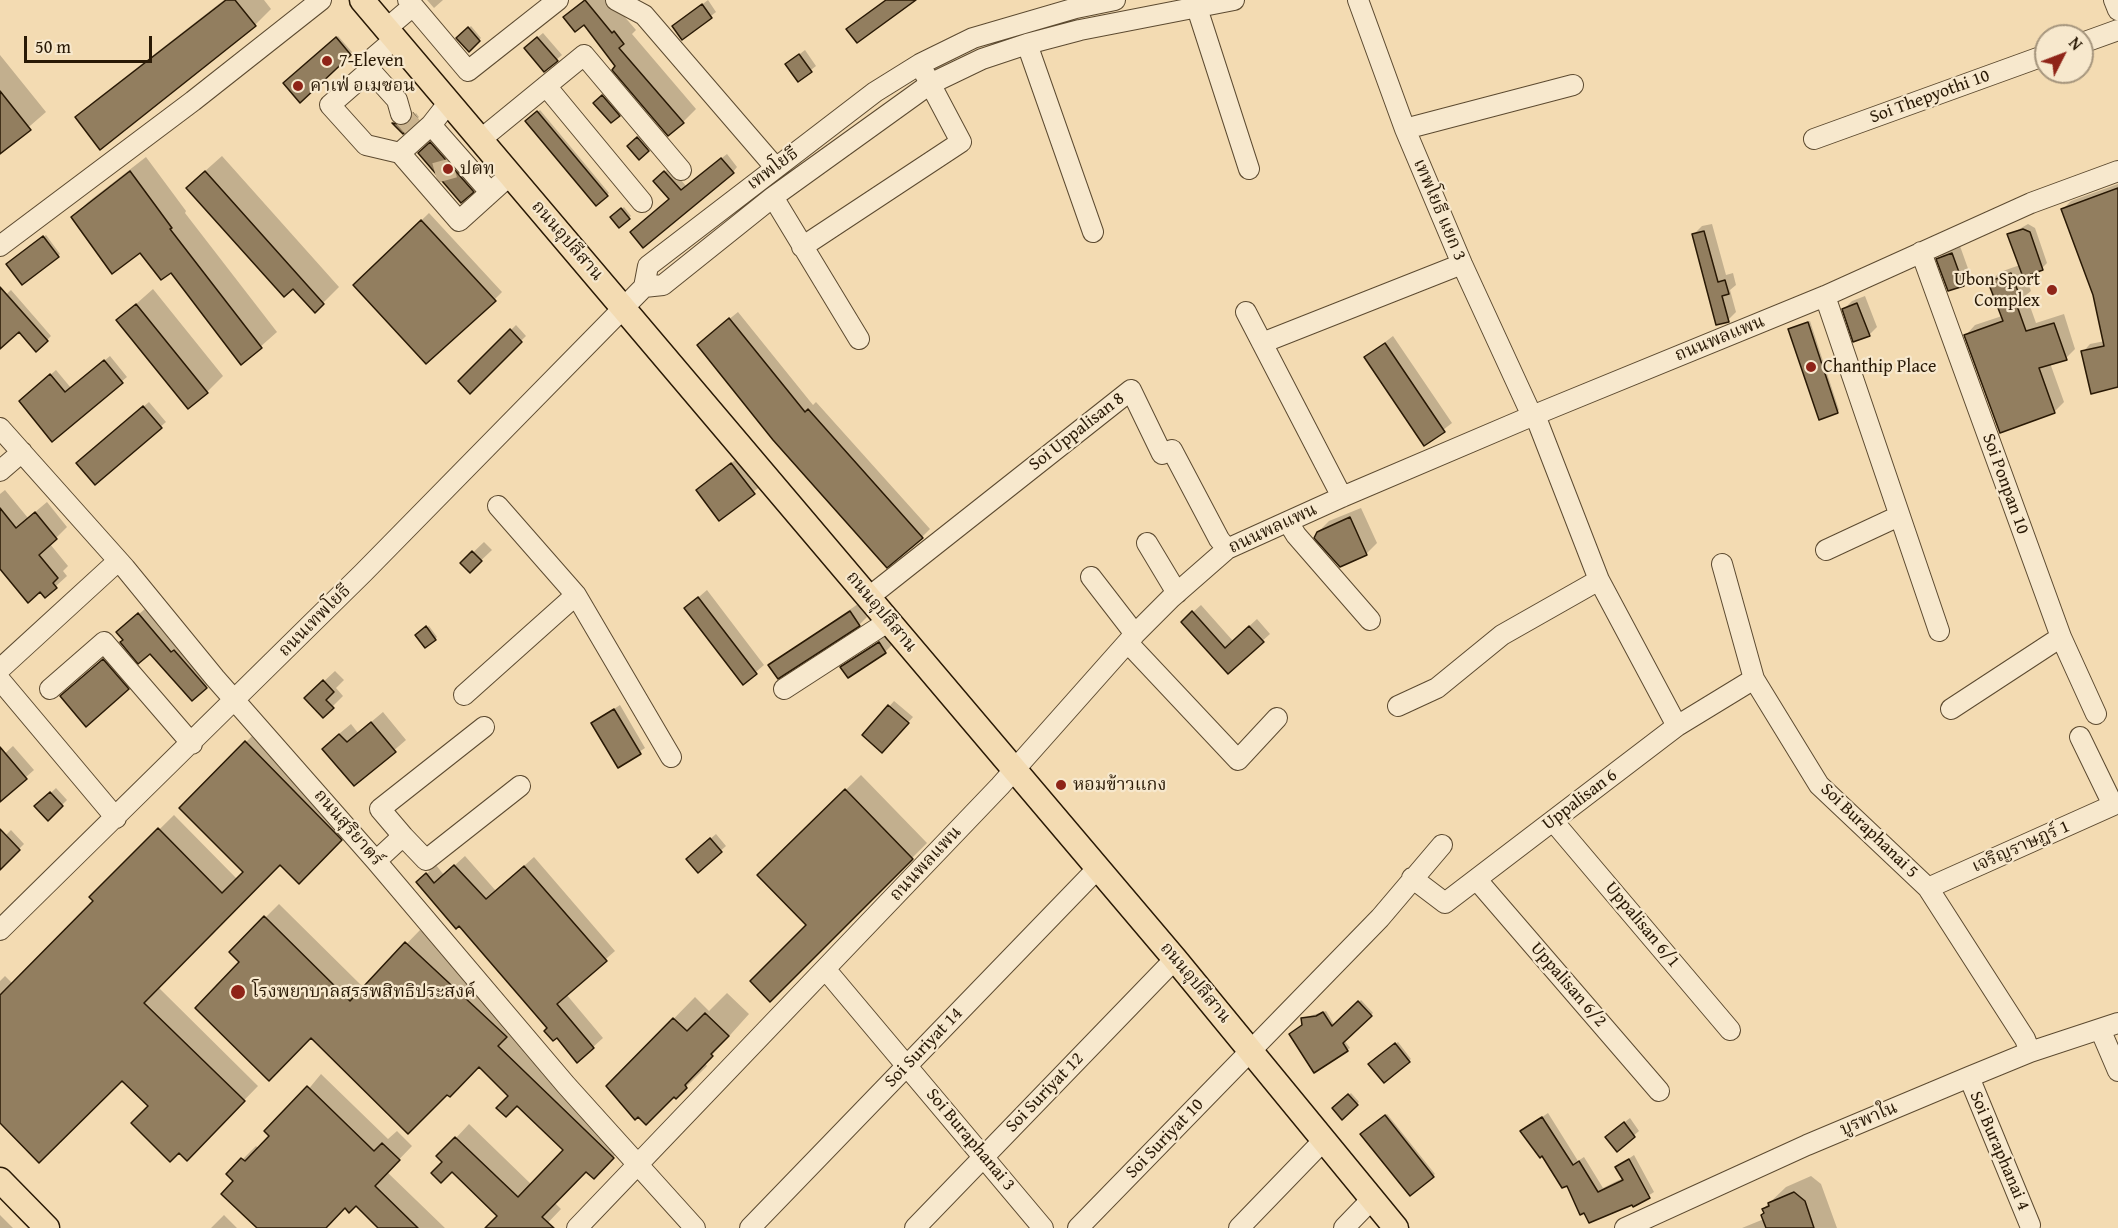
<!DOCTYPE html>
<meta charset="utf-8">
<style>
body{margin:0}
#map{position:relative;width:2118px;height:1228px;overflow:hidden;background:#f3dbb2;font-family:"Gentium Book Plus",serif}
canvas{display:block}
.north{position:absolute;left:2034px;top:24px;width:60px;height:60px;box-sizing:border-box;background:#f7e8cd;border:2px solid #a5957d;border-radius:50%;rotate:48deg;font-size:16px;font-weight:700;line-height:24px;text-align:center;color:#291905}
.north::after{content:'';display:block;margin:auto;width:21px;height:27px;background:#8f2418;clip-path:polygon(50% 0,100% 100%,50% 72%,0 100%)}
.scale{position:absolute;left:24px;top:36px;width:128px;height:27px;box-sizing:border-box;border:3px solid #291905;border-top:0;padding-left:8px;font-size:18px;line-height:21px;white-space:nowrap;color:#291905;-webkit-text-stroke:4px #f7e8cd;paint-order:stroke}
</style>
<div id="map">
<canvas width="2118" height="1228"></canvas>
<div class="north">N</div>
<div class="scale">50 m</div>
</div>
<script>
const ctx = document.querySelector('canvas').getContext('2d');
ctx.lineJoin = 'round';
function fill(path, color) {
  ctx.fillStyle = color;
  ctx.fill(path, 'evenodd');
}
function poly(rows) {
  const path = new Path2D();
  for (const r of rows) {
    path.moveTo(r[0], r[1]);
    for (let i = 2; i < r.length; i += 2) path.lineTo(r[i], r[i + 1]);
  }
  return path;
}
function strokePath(path, color, width, dash) {
  ctx.strokeStyle = color;
  ctx.lineWidth = width;
  ctx.lineCap = dash ? 'butt' : 'round';
  ctx.setLineDash(dash || []);
  ctx.stroke(path);
}
function write(font, color, halo, rows, align = 'center') {
  ctx.font = font + ' "Gentium Book Plus","Noto Serif Thai",serif';
  ctx.lineWidth = 4.5;
  ctx.setLineDash([]);
  ctx.textBaseline = 'middle';
  ctx.strokeStyle = halo;
  ctx.fillStyle = color;
  for (const [text, x, y, turn = 0] of rows) {
    ctx.save();
    ctx.translate(x, y);
    ctx.rotate((+turn || 0) * Math.PI / 180);
    ctx.textAlign = isNaN(turn) ? turn : align;
    if (halo) ctx.strokeText(text, 0, 0);
    ctx.fillText(text, 0, 0);
    ctx.restore();
  }
}
fill(poly([
 [224,0,264,0,271,9,255,25,77,118,93,102],
 [427,0,443,0,434,8],
 [584,0,610,0,636,30,632,34,696,109,683,122,617,66,584,23,565,17],
 [708,0,716,12,683,38,674,26],
 [471,26,481,38,469,49,458,38],
 [543,33,562,55,544,70,531,43],
 [338,36,352,52,301,101,285,83],
 [805,50,816,66,798,80,787,64],
 [0,55,46,112,0,152],
 [608,91,623,110,611,121,595,103],
 [540,110,609,193,596,204,527,122],
 [416,113,419,117,403,132,394,123,408,124],
 [643,133,653,145,639,158,634,141],
 [433,141,475,189,462,201,420,153],
 [727,154,737,167,733,172,671,198,655,181,670,167,686,186],
 [222,156,339,287,323,303,294,287,204,172],
 [146,157,186,211,185,213,277,332,242,363,171,271,141,251,73,217,88,202],
 [2118,184,2118,386,2083,352,2090,344,2105,341,2095,295,2063,209,2071,201],
 [624,207,631,216,619,226,612,217],
 [429,213,502,292,495,299,355,285],
 [1712,224,1726,275,1733,273,1736,285,1730,290,1736,312,1728,320,1694,234,1702,226],
 [2028,224,2035,228,2047,263,2042,268,2025,275,2031,291,2026,295,2036,323,2064,314,2075,349,2066,358,2050,363,2064,402,2054,412,1966,335,1975,325,2002,316,1990,282,2000,272,2020,265,2009,235],
 [46,235,60,254,23,283,10,262],
 [1960,246,1971,277,1963,284,1938,259,1946,251],
 [153,289,223,376,207,392,118,320],
 [11,290,51,336,37,350,19,330,0,336,0,300],
 [1865,296,1877,327,1869,335,1844,309,1852,301],
 [738,312,813,405,816,402,930,529,922,537,707,337],
 [1810,321,1839,410,1837,412,1790,329],
 [516,325,526,336,470,391,460,381],
 [1393,336,1452,423,1425,444,1366,357],
 [110,356,127,377,52,440,26,396,56,370,71,388],
 [149,402,166,422,95,483,83,458],
 [740,456,762,485,719,519,698,490],
 [5,490,28,518,47,502,67,527,50,544,68,566,63,571,67,576,45,596,40,590,0,567,0,494],
 [1361,508,1377,543,1366,554,1318,532,1329,521],
 [484,542,492,550,470,571,462,563],
 [707,590,764,665,743,683,686,608],
 [858,604,867,617,859,625,770,665],
 [1201,605,1233,641,1257,619,1270,634,1228,672,1191,614],
 [146,608,213,680,192,699,150,652,125,640,125,626],
 [429,626,437,637,426,646,417,635],
 [887,635,893,644,885,652,842,667],
 [109,655,132,683,128,688,67,692],
 [335,671,344,680,336,688,343,696,323,716,306,698],
 [894,701,913,717,887,746,864,735],
 [620,705,645,748,619,765,593,723],
 [383,712,406,740,355,784,334,738,351,724,358,733],
 [260,728,355,825,299,882,280,863,158,987,258,1086,187,1159,150,1106,122,1079,0,1121,0,981,5,976,13,984,95,901,91,897,174,815,238,880,245,872,181,808],
 [13,746,34,770,0,800,0,758],
 [861,775,927,843,770,1000,808,925,759,875],
 [56,788,67,800,48,819,36,807],
 [11,830,24,844,5,863,0,858,0,841],
 [716,834,726,846,698,871,693,854],
 [465,856,496,891,534,857,615,951,566,994,603,1038,593,1047,549,1028,459,924,418,882,436,865,444,875],
 [279,904,364,988,420,930,519,1023,626,1144,594,1177,586,1170,555,1203,561,1209,543,1228,488,1228,499,1216,438,1156,456,1138,469,1124,532,1185,565,1150,479,1065,241,962,231,952],
 [727,993,749,1014,705,1063,707,1066,676,1097,608,1086,695,997,709,1011],
 [1361,1000,1373,1013,1344,1040,1350,1048,1315,1071,1303,1018,1326,1011,1335,1026],
 [1398,1042,1411,1059,1384,1081,1370,1064],
 [321,1074,388,1139,397,1131,412,1146,387,1172,445,1228,378,1228,356,1204,345,1207,325,1228,259,1228,235,1181,228,1174,256,1146,259,1149],
 [1351,1093,1359,1102,1342,1117,1334,1108],
 [1548,1113,1578,1161,1584,1157,1603,1188,1623,1178,1617,1167,1634,1155,1654,1192,1634,1205,1567,1183,1522,1131],
 [1387,1114,1435,1174,1410,1194,1362,1134],
 [1630,1118,1639,1131,1617,1150,1612,1132],
 [1811,1176,1821,1184,1837,1228,1742,1228,1764,1219,1763,1209,1786,1187],
 [0,1215,13,1228,0,1228],
 [224,1215,237,1228,211,1228]
]), '#0003');
const building = poly([
 [226,0,235,0,256,26,100,150,75,117,226,0],
 [585,0,612,33,614,31,624,44,619,48,684,123,668,136,612,70,615,66,584,25,575,32,563,17,585,0],
 [886,0,916,0,857,43,846,29,886,0],
 [702,4,712,18,682,40,672,26,702,4],
 [468,27,480,41,469,52,456,38,468,27],
 [336,37,351,55,300,103,283,83,336,37],
 [537,37,558,61,544,72,524,48,537,37],
 [799,54,812,72,798,82,785,64,799,54],
 [0,91,31,130,0,154,0,91],
 [602,95,620,116,611,123,593,103,602,95],
 [537,111,608,196,596,206,525,121,537,111],
 [413,113,418,120,403,134,392,123,405,125,410,122,413,113],
 [637,137,649,151,639,160,627,146,637,137],
 [430,142,474,192,461,203,418,153,430,142],
 [721,158,734,173,643,248,630,232,669,199,653,181,664,171,681,190,721,158],
 [130,171,172,228,170,229,262,348,241,365,171,273,161,280,140,253,112,274,71,217,130,171],
 [205,171,324,304,315,313,293,289,284,297,186,188,205,171],
 [2118,188,2118,387,2091,394,2081,351,2104,346,2093,295,2061,209,2118,188],
 [621,208,630,219,619,228,610,217,621,208],
 [421,220,496,301,426,364,353,285,421,220],
 [2023,229,2030,232,2043,270,2023,277,2007,234,2023,229],
 [1704,231,1718,282,1725,280,1729,294,1722,296,1729,322,1716,325,1692,234,1704,231],
 [43,236,59,257,22,285,6,264,43,236],
 [1952,253,1964,286,1948,291,1936,259,1952,253],
 [2011,273,2022,302,2016,303,2026,331,2054,323,2067,360,2039,368,2055,413,2000,433,1964,335,2003,321,1988,282,2011,273],
 [0,287,48,341,36,352,19,332,0,349,0,287],
 [1857,303,1870,336,1853,342,1842,309,1857,303],
 [136,304,208,393,188,409,116,320,136,304],
 [729,318,805,412,808,409,923,538,887,568,773,440,697,345,729,318],
 [1808,322,1838,413,1819,420,1788,329,1808,322],
 [510,329,522,342,470,394,458,381,510,329],
 [1385,343,1445,432,1424,446,1364,357,1385,343],
 [104,360,123,383,52,442,19,401,50,374,65,392,104,360],
 [143,406,162,428,95,485,76,463,143,406],
 [731,463,755,494,719,521,696,490,731,463],
 [0,508,16,528,35,512,57,539,39,555,58,578,53,583,57,588,45,598,40,592,28,603,0,569,0,508],
 [1350,517,1367,555,1340,567,1314,538,1317,532,1350,517],
 [472,551,482,561,470,573,460,563,472,551],
 [698,597,757,674,743,685,684,608,698,597],
 [850,611,860,626,778,679,768,665,850,611],
 [1192,611,1225,648,1249,626,1264,642,1228,674,1181,622,1192,611],
 [138,613,171,652,174,650,207,688,192,701,150,654,138,664,120,642,123,640,116,632,138,613],
 [426,626,436,640,425,648,415,635,426,626],
 [879,642,886,653,848,678,840,667,879,642],
 [103,659,129,689,86,727,60,696,103,659],
 [323,680,334,692,326,700,334,708,323,718,304,698,323,680],
 [888,705,909,723,882,753,862,735,888,705],
 [614,709,641,754,618,768,591,723,614,709],
 [371,722,396,752,354,786,322,749,339,734,347,742,371,722],
 [245,741,342,840,299,884,280,865,144,1003,245,1101,187,1161,179,1153,170,1162,131,1123,148,1106,122,1081,39,1163,0,1123,0,995,93,901,89,897,158,828,222,893,243,872,179,808,245,741],
 [0,747,27,779,0,802,0,747],
 [845,789,913,859,770,1002,750,981,806,925,757,875,845,789],
 [50,792,63,806,48,821,34,806,50,792],
 [0,829,20,850,0,870,0,829],
 [710,838,722,852,698,873,686,859,710,838],
 [454,865,486,899,524,866,607,961,557,1004,594,1048,577,1063,557,1038,553,1041,544,1031,547,1028,459,926,456,929,416,882,426,873,434,883,454,865],
 [264,916,350,1001,405,942,507,1037,498,1046,614,1158,594,1179,586,1172,542,1217,554,1228,485,1228,497,1216,452,1172,441,1183,431,1173,442,1162,436,1156,455,1137,518,1197,563,1150,517,1106,506,1117,496,1108,508,1096,479,1067,450,1097,447,1095,408,1134,311,1038,269,1081,195,1008,239,962,229,952,264,916],
 [1358,1001,1372,1016,1343,1043,1348,1051,1314,1073,1289,1034,1302,1025,1301,1018,1316,1016,1323,1012,1332,1026,1358,1001],
 [705,1013,729,1036,711,1054,713,1056,685,1085,687,1088,676,1099,674,1097,646,1125,638,1117,635,1120,606,1086,673,1018,687,1031,705,1013],
 [1395,1043,1410,1062,1384,1083,1368,1064,1395,1043],
 [307,1086,374,1151,382,1143,400,1160,375,1186,418,1228,378,1228,356,1206,349,1213,345,1208,326,1228,257,1228,221,1194,233,1181,226,1174,241,1158,245,1161,269,1136,264,1131,307,1086],
 [1348,1094,1358,1105,1342,1120,1332,1108,1348,1094],
 [1385,1115,1434,1177,1410,1196,1360,1134,1385,1115],
 [1542,1117,1573,1165,1579,1161,1598,1192,1623,1180,1615,1167,1629,1159,1650,1198,1633,1207,1632,1205,1589,1223,1584,1213,1580,1215,1567,1186,1562,1188,1542,1156,1540,1158,1520,1131,1542,1117],
 [1624,1122,1635,1137,1617,1152,1605,1137,1624,1122],
 [1794,1192,1805,1201,1814,1228,1766,1228,1761,1215,1764,1213,1762,1209,1769,1206,1768,1203,1794,1192]
]);
fill(building, '#927e5f');
strokePath(building, '#291905', 1.5);
strokePath(poly([
 [401,114,416,131],
 [435,173,460,166]
]), '#cbb48f', 20, [20, 10]);
const minor = poly([
 [408,0,468,71,558,0],
 [616,0,644,15,775,167],
 [1358,0,1405,129,1462,264,1532,416],
 [2114,0,2118,10],
 [1197,8,1249,169],
 [386,29,413,6],
 [395,39,374,57,370,70,330,105,366,145,400,153],
 [2082,43,2118,30],
 [1027,44,1093,232],
 [370,70,397,100,401,114],
 [546,86,642,202],
 [449,102,431,125,400,153,459,221,510,175],
 [431,125,490,192],
 [1405,129,1573,85],
 [1814,139,2046,55],
 [480,140,584,55,681,170],
 [773,197,859,339],
 [0,246,193,101,321,0],
 [802,247,961,142,925,74],
 [1921,252,2061,637,2096,714],
 [644,287,648,266,875,92,920,64,973,38,1076,8,1115,0],
 [1825,296,1939,631],
 [1246,312,1342,497],
 [1262,343,1462,264],
 [1535,415,1599,580,1677,726],
 [0,428,125,568,215,678,376,861,566,1085,695,1228],
 [0,471,22,452],
 [498,506,576,595,671,757],
 [1288,522,1296,535,1370,620],
 [1147,543,1177,593],
 [1826,550,1899,516],
 [1722,564,1754,679,1819,785,1928,888,2025,1039,2030,1052],
 [1091,577,1135,634],
 [869,597,1131,390,1162,454,1172,450,1219,539,1227,549],
 [1128,643,1238,760,1277,718],
 [0,669,118,561],
 [0,680,116,818],
 [50,689,104,642,192,744],
 [784,689,889,621],
 [464,695,576,595],
 [1398,706,1437,688,1502,635,1599,580],
 [1951,709,2061,637],
 [2080,737,2113,805],
 [1553,821,1730,1030],
 [403,836,380,809,484,727],
 [376,861,403,836,426,860,520,786],
 [1412,878,1445,903,1677,726,1754,679],
 [1477,880,1659,1091],
 [1928,888,2118,803],
 [0,930,363,573,644,287,663,285,773,197,930,84,982,59,1027,44,1080,30,1234,0],
 [826,970,1043,1228],
 [2100,1029,2118,1071],
 [1969,1077,2030,1225],
 [577,1228,1000,786,1135,634,1171,598,1227,549,1342,497,1532,416,1825,296,2031,203,2118,171],
 [750,1228,1098,868],
 [915,1228,1175,959],
 [1078,1228,1380,918,1442,845],
 [1239,1228,1324,1140],
 [1344,1228,1372,1199],
 [1625,1228,1807,1145,1969,1077,2030,1052,2118,1023]
]);
const major = poly([
 [362,0,1175,959,1396,1228],
 [0,1180,47,1228]
]);
strokePath(minor, '#5c4a30', 22);
strokePath(major, '#291905', 27);
strokePath(minor, '#f7e8cd', 20);
strokePath(major, '#f3dbb2', 24);
for (const [x, y, r, color] of [
 [327,61,6,"#8f2418"],
 [298,86,6,"#8f2418"],
 [448,169,6,"#8f2418"],
 [2052,290,6,"#8f2418"],
 [1811,367,6,"#8f2418"],
 [1061,785,6,"#8f2418"],
 [238,992,8,"#8f2418"]
]) {
  const dot = new Path2D();
  dot.arc(x, y, r, 0, 2 * Math.PI);
  ctx.fillStyle = color;
  ctx.fill(dot);
  strokePath(dot, '#f7e8cd', 2);
}
write('18px', '#291905', '#f7e8cd', [
 ["7-Eleven",339,61],
 ["คาเฟ่ อเมซอน",310,86],
 ["ปตท",460,169],
 ["Ubon Sport",2040,280,"right"],
 ["Complex",2040,301,"right"],
 ["Chanthip Place",1823,367],
 ["หอมข้าวแกง",1073,785],
 ["โรงพยาบาลสรรพสิทธิประสงค์",252,992]
], 'left');
write('18px', '#291905', '#f7e8cd', [
 ["Soi Thepyothi 10",1930,97,-20],
 ["เทพโยธี",773,169,-37],
 ["เทพโยธี แยก 3",1439,210,67],
 ["ถนนอุปลีสาน",567,241,49],
 ["ถนนพลแพน",1720,339,-22],
 ["Soi Uppalisan 8",1077,432,-38],
 ["Soi Ponpan 10",2005,484,70],
 ["ถนนพลแพน",1273,529,-25],
 ["ถนนอุปลีสาน",881,612,50],
 ["ถนนเทพโยธี",315,621,-45],
 ["Uppalisan 6",1580,800,-37],
 ["ถนนสุริยาตร์",348,828,49],
 ["Soi Buraphanai 5",1869,831,44],
 ["เจริญราษฎร์ 1",2021,847,-24],
 ["ถนนพลแพน",926,864,-47],
 ["Uppalisan 6/1",1642,925,50],
 ["ถนนอุปลีสาน",1195,983,50],
 ["Uppalisan 6/2",1568,985,49],
 ["Soi Suriyat 14",924,1048,-46],
 ["Soi Suriyat 12",1045,1093,-46],
 ["บูรพาใน",1869,1119,-23],
 ["Soi Suriyat 10",1165,1139,-46],
 ["Soi Buraphanai 3",970,1140,50],
 ["Soi Buraphanai 4",1999,1151,67]
]);
</script>
